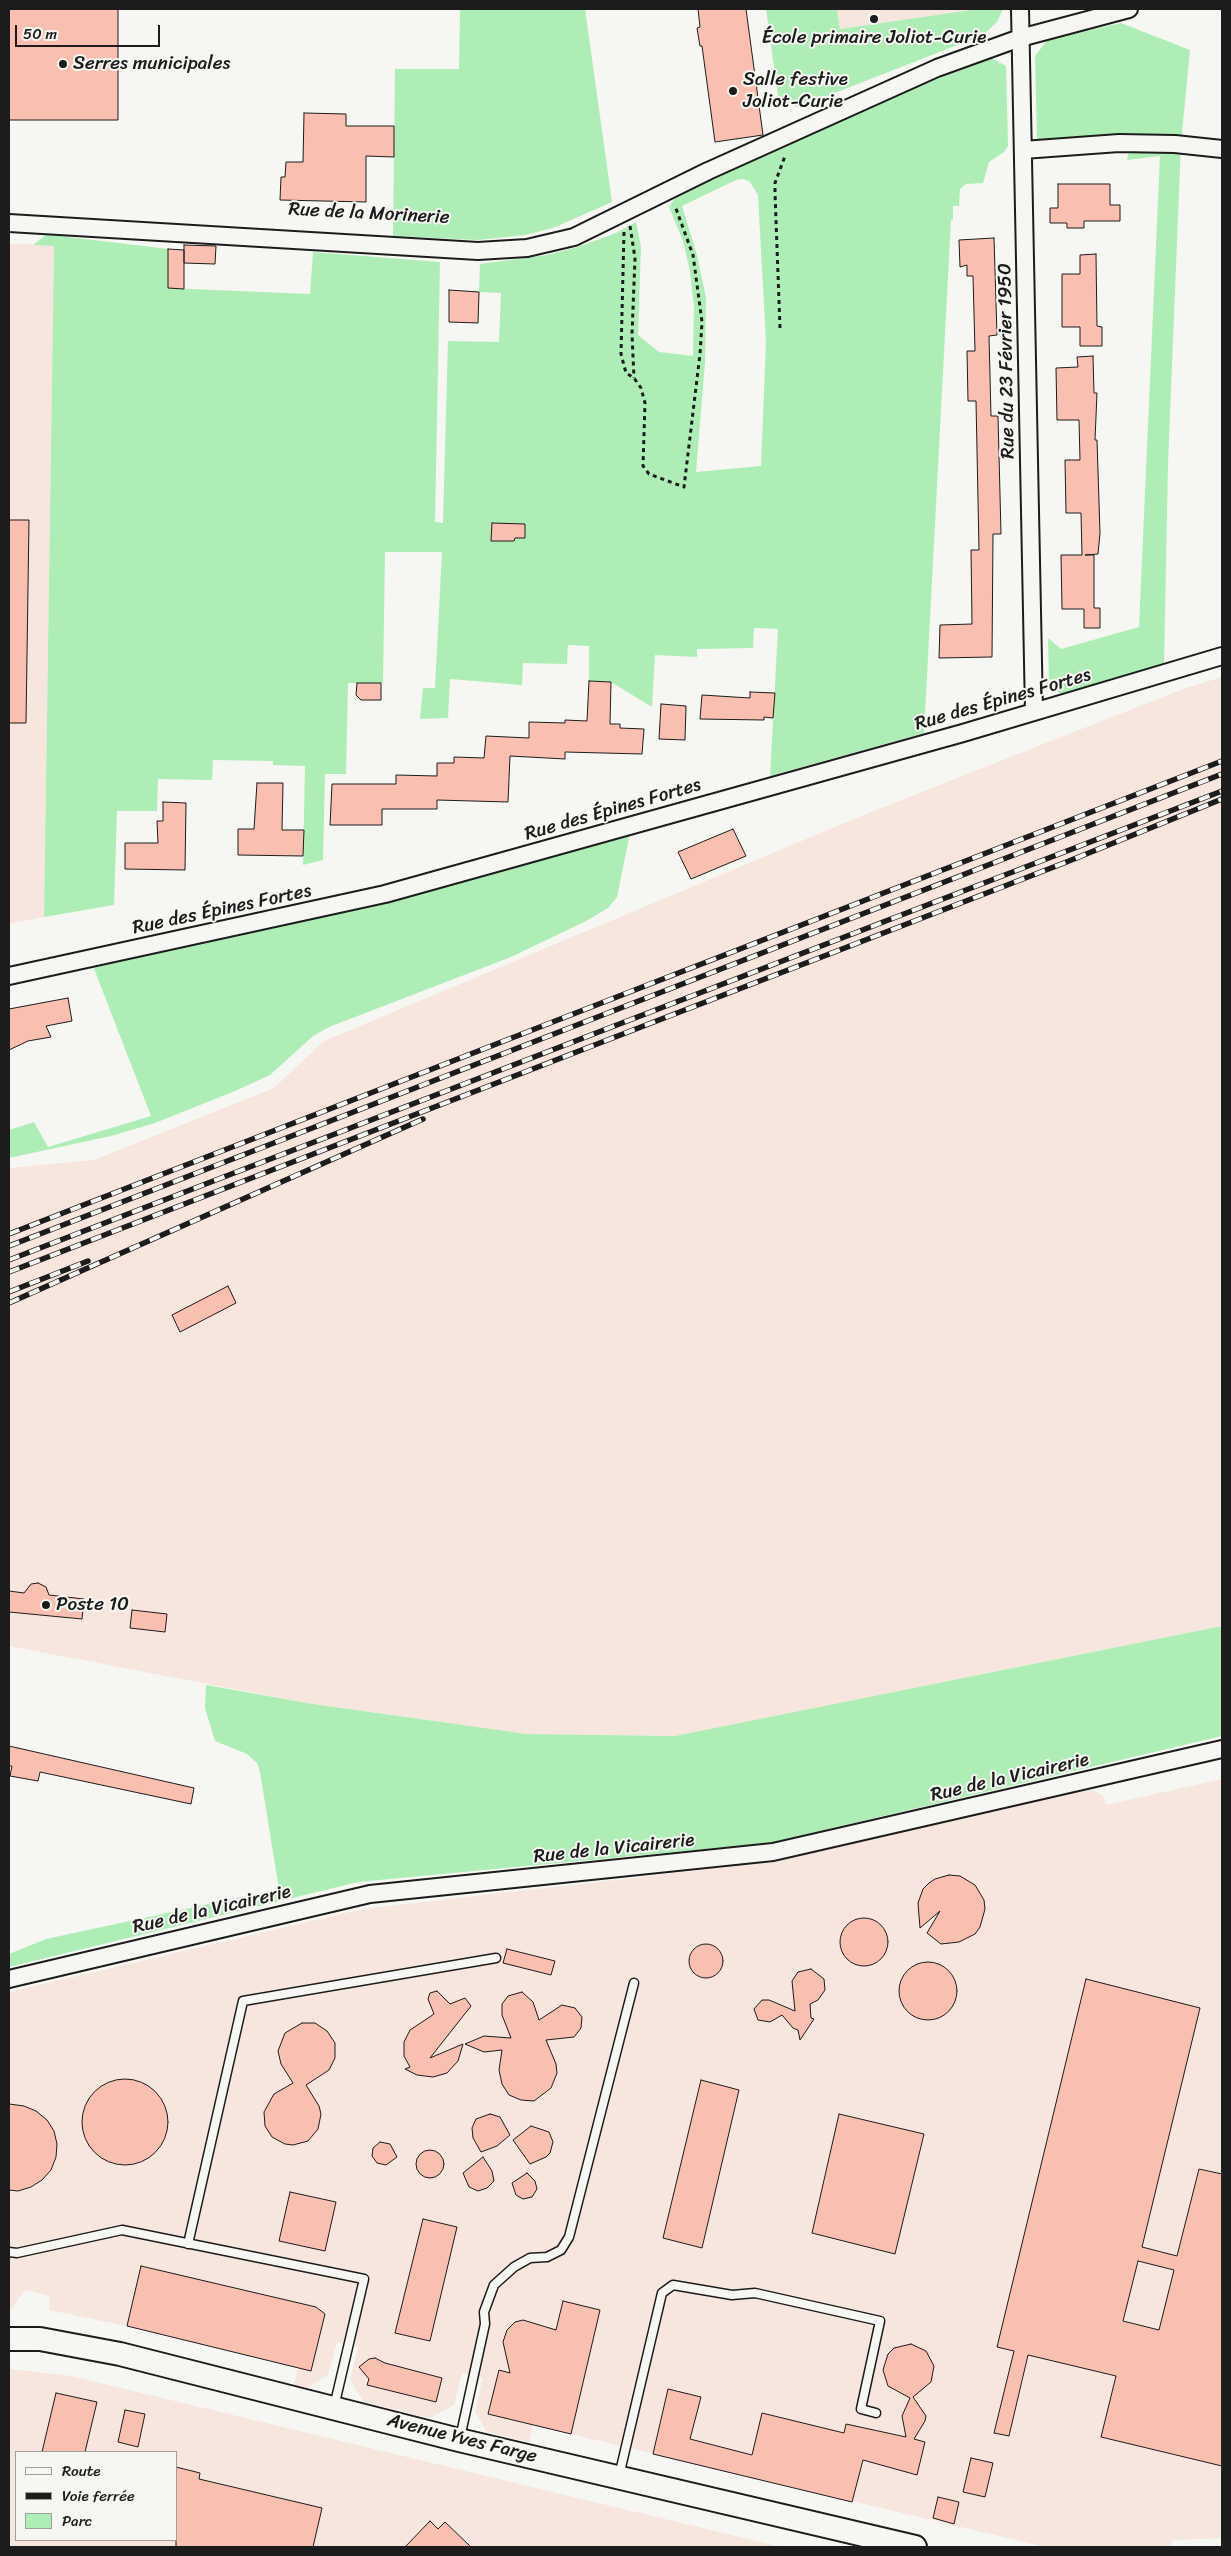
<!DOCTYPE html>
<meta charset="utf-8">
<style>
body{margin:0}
#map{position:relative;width:1231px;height:2556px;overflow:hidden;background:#f6f6f2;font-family:Sriracha,sans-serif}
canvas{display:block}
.frame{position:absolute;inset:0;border:10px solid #1c1c1c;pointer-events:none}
.legend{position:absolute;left:15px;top:2451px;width:162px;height:90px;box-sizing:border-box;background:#f6f6f2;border:1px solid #9f9f9c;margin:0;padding:6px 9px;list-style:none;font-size:15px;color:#1c1c1c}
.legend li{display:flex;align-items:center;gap:10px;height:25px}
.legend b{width:25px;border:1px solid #9f9f9c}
.scale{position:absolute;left:15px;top:25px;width:145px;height:22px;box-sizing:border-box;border:2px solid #1c1c1c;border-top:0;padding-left:6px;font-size:15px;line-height:18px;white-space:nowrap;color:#1c1c1c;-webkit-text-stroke:4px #f6f6f2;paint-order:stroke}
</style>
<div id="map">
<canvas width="1231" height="2556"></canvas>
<div class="frame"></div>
<ul class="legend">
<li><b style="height:6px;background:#f6f6f2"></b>Route</li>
<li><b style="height:6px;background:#1c1c1c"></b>Voie ferrée</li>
<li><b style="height:14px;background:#aeeeb6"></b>Parc</li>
</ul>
<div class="scale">50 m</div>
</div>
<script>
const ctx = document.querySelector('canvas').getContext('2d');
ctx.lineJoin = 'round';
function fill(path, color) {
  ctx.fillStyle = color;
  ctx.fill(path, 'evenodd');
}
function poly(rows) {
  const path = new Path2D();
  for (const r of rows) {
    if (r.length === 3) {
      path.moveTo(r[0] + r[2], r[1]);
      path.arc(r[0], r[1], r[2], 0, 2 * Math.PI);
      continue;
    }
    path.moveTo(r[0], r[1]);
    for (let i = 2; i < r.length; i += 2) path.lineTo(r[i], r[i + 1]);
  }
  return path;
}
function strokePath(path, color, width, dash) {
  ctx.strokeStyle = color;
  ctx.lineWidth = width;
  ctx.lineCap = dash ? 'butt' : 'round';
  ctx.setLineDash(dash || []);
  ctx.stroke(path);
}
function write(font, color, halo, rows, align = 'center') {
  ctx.font = font + ' Sriracha,sans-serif';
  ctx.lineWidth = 4;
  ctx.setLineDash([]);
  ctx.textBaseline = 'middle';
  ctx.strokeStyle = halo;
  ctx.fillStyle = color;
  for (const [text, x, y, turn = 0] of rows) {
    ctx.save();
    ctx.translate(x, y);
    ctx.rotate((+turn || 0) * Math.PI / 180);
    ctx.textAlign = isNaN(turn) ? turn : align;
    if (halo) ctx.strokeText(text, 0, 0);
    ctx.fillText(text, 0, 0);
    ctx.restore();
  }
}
fill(poly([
 [837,9,978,9,840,29],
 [9,244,54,245,44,917,9,924],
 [1222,677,1222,1626,675,1736,527,1734,313,1704,9,1646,9,1168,94,1160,274,1088,324,1041,866,814,1183,689],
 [1222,1779,1222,2538,1172,2540,1170,2547,1045,2547,533,2425,529,2442,487,2432,475,2411,483,2378,462,2373,454,2405,430,2418,364,2402,350,2380,358,2347,337,2342,328,2375,307,2388,294,2385,298,2368,127,2326,49,2310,50,2296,25,2290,9,2312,9,1992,362,1909,773,1862,1065,1794,1093,1790,1104,1797,1106,1805],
 [9,2369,71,2376,781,2547,9,2547],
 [16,2452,176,2452,176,2540,16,2540]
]), '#f7e6de');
fill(poly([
 [460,9,585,9,612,202,553,228,525,235,478,240,393,236,395,69,459,69],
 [766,9,837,9,840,29,978,9,1003,9,997,22,983,35,799,107,787,105,778,96],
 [1121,23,1190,50,1181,143,1168,464,1164,665,1061,694,1049,685,1048,638,1061,649,1139,627,1160,156,1127,160,1132,135,1051,146,1037,141,1035,56,1048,39],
 [991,58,1006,66,1008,146,1004,152,989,162,983,183,966,184,960,189,959,206,953,206,953,219,951,220,924,733,770,776,778,629,754,628,753,648,697,649,697,657,655,655,652,707,611,682,589,681,589,646,568,645,567,664,523,663,522,685,450,679,448,718,420,719,423,688,435,688,442,552,385,552,383,683,348,683,346,774,325,774,323,860,303,865,305,766,273,765,273,761,213,760,212,780,158,779,157,811,117,811,114,905,44,917,54,246,33,245,46,235,52,235,168,249,168,288,310,294,313,252,440,262,435,522,443,523,448,341,499,342,501,293,479,292,480,264,547,255,578,247,616,233,636,222,641,247,638,335,659,352,693,356,694,307,690,271,683,241,669,207,678,193,852,112],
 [744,179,750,182,758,195,766,342,761,466,696,472,705,362,706,298,697,255,682,206,736,180],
 [630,833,617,897,608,908,586,921,511,957,329,1027,313,1036,270,1075,235,1091,155,1123,111,1136,9,1158,9,1130,34,1122,48,1147,151,1116,93,966,366,908],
 [1222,1626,1222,1736,769,1843,358,1882,9,1967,9,1954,46,1939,279,1889,260,1772,257,1763,247,1754,215,1741,205,1708,206,1685,313,1704,527,1734,675,1736]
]), '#aeeeb6');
const building = poly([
 [9,9,118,9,118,120,9,120,9,9],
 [698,9,746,9,763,135,715,142,702,46,700,46,697,28,700,27,698,9],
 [304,113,346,114,346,126,394,126,394,157,366,156,366,202,280,200,281,177,285,177,286,162,303,162,304,113],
 [1058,184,1110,184,1110,205,1120,205,1120,221,1084,221,1084,228,1067,228,1067,223,1050,223,1050,208,1058,208,1058,184],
 [994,238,997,335,989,336,991,416,998,416,1001,534,993,534,992,657,939,658,940,625,972,624,971,550,979,550,976,401,968,401,967,351,975,351,973,276,967,276,967,265,960,267,959,240,994,238],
 [184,245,216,246,215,264,184,263,184,245],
 [168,249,184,250,184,289,168,288,168,249],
 [1096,254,1097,326,1102,327,1102,346,1080,346,1080,327,1062,327,1062,274,1080,274,1080,255,1096,254],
 [449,290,479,292,478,323,449,322,449,290],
 [1093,356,1094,393,1097,393,1095,440,1097,440,1100,533,1098,554,1085,555,1094,555,1094,608,1100,608,1100,628,1084,628,1084,609,1062,609,1061,555,1082,555,1081,513,1066,513,1065,460,1080,460,1079,420,1057,420,1056,368,1078,367,1077,357,1093,356],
 [9,520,29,520,26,723,9,723,9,520],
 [492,523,525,524,525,538,515,538,514,541,491,541,492,523],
 [589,681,611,682,610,724,620,724,620,728,644,729,642,754,565,752,565,759,510,756,508,802,437,800,437,809,382,809,382,825,330,825,332,784,396,784,396,775,437,776,437,763,454,763,454,757,484,758,486,736,529,738,529,722,565,723,565,720,587,721,589,681],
 [357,683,381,683,381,700,361,700,356,695,357,683],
 [750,692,775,693,773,718,764,717,764,720,700,719,702,695,750,698,750,692],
 [661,704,686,706,685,740,659,739,661,704],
 [257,783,283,783,282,830,304,830,303,856,238,855,238,829,254,829,257,783],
 [163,802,186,803,185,870,125,869,125,843,158,843,157,821,163,821,163,802],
 [733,829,746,856,691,879,678,852,733,829],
 [68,998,72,1021,46,1026,51,1037,28,1041,9,1050,9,1009,68,998],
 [228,1286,236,1303,180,1332,172,1315,228,1286],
 [38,1583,46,1587,49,1595,84,1599,82,1619,9,1612,9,1591,24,1593,31,1584,38,1583],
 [132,1610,167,1614,165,1632,130,1628,132,1610],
 [9,1746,194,1788,191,1804,40,1772,38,1781,10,1776,12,1766,9,1766,9,1746],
 [949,1875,960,1876,975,1885,984,1900,985,1909,980,1927,975,1934,959,1942,941,1944,927,1933,940,1911,920,1928,918,1903,923,1889,929,1883,935,1879,949,1875],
 [864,1942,24],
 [706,1961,17],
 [507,1949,555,1961,551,1975,503,1963,507,1949],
 [928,1991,29],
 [811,1969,824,1979,825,1990,818,2000,810,2004,811,2018,814,2019,800,2040,798,2030,793,2028,782,2015,770,2022,758,2020,754,2009,762,2000,769,2000,795,2011,792,1981,798,1972,811,1969],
 [1086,1979,1200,2008,1142,2247,1177,2256,1199,2169,1222,2174,1222,2466,1101,2437,1116,2376,1028,2355,1009,2436,994,2433,1014,2351,997,2347,1086,1979],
 [1138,2261,1174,2270,1159,2330,1123,2321,1138,2261],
 [437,1991,450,2004,465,1998,471,2006,430,2058,463,2044,458,2061,447,2073,433,2077,417,2075,405,2069,410,2067,404,2056,404,2042,410,2030,434,2014,428,1999,430,1993,437,1991],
 [522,1992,533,2002,539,2020,562,2005,575,2008,582,2017,581,2028,574,2037,546,2040,556,2064,557,2073,551,2088,534,2101,521,2100,509,2095,502,2084,499,2070,502,2050,484,2052,465,2044,484,2036,511,2038,502,2015,502,2004,508,1996,522,1992],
 [302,2023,315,2023,327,2031,335,2043,335,2058,329,2070,306,2085,319,2106,321,2114,318,2129,308,2141,293,2145,285,2144,272,2137,265,2126,264,2112,274,2094,293,2083,281,2064,278,2051,285,2033,302,2023],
 [125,2122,43],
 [701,2080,739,2090,702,2248,663,2238,701,2080],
 [9,2104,24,2106,36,2111,47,2120,54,2131,57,2144,56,2157,51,2170,42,2180,31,2187,18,2191,9,2190,9,2104],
 [490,2114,500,2117,510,2135,497,2146,481,2152,473,2138,472,2128,476,2119,490,2114],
 [839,2114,924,2134,895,2254,812,2233,839,2114],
 [531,2126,549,2132,553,2142,550,2153,546,2157,530,2164,513,2140,531,2126],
 [380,2142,390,2144,397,2157,386,2165,377,2163,372,2156,373,2148,380,2142],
 [430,2164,14],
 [483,2157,492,2171,494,2181,487,2188,478,2191,469,2187,463,2173,483,2157],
 [527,2173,535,2181,537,2189,532,2197,523,2199,516,2195,512,2183,527,2173],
 [290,2192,336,2202,325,2251,279,2241,290,2192],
 [423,2219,457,2227,430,2341,395,2333,423,2219],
 [141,2266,316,2307,325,2314,311,2371,127,2326,141,2266],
 [563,2301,600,2310,571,2434,488,2414,499,2370,510,2373,503,2342,507,2330,515,2322,523,2320,556,2330,563,2301],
 [911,2344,926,2351,934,2366,931,2382,913,2397,926,2416,925,2421,914,2439,925,2442,917,2475,863,2460,852,2502,653,2454,668,2389,701,2397,690,2439,752,2455,762,2413,844,2433,846,2424,906,2437,902,2416,910,2398,888,2386,883,2370,888,2354,894,2348,911,2344],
 [375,2358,385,2363,442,2378,436,2402,367,2385,369,2379,359,2367,369,2359,375,2358],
 [56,2393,97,2402,85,2452,42,2452,56,2393],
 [125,2410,145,2414,138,2447,118,2442,125,2410],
 [971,2458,993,2463,985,2497,963,2492,971,2458],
 [176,2467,200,2473,199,2479,322,2508,313,2547,176,2547,176,2467],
 [938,2497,959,2502,954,2524,933,2518,938,2497],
 [430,2521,438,2529,445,2522,471,2547,405,2547,430,2521]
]);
fill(building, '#f9bfb0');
strokePath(building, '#1c1c1c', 1);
const lane = poly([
 [188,2244,243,2001,496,1958],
 [9,2252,17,2253,122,2230,364,2279,334,2407],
 [460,2438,485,2324,484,2312,494,2285,514,2267,530,2258,547,2257,561,2250,569,2237,634,1983],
 [619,2476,662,2293,673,2285,732,2295,755,2293,880,2321,861,2409,876,2413]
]);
const street = poly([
 [1020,9,1034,712],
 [1023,150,1119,143,1175,144,1222,149],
 [9,223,478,251,527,248,574,237,708,171,937,68,1020,38,1129,9],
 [9,976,385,894,963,733,1222,656],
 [9,1979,370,1894,773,1852,1222,1749]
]);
const secondary = poly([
 [9,2339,40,2339,120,2354,459,2440,915,2547]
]);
strokePath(lane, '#1c1c1c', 11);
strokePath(street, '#1c1c1c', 20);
strokePath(secondary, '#1c1c1c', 26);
strokePath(poly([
 [630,226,635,258,632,334,634,378],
 [624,232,621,354,626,373,634,378,641,388,645,403,643,466,649,474,684,487,700,354,702,322,693,255,675,206],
 [780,328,775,193,775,183,785,156]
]), '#1c1c1c', 3, [4, 4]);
strokePath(lane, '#f6f6f2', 8);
strokePath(street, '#f6f6f2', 16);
strokePath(secondary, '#f6f6f2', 22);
const rail = poly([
 [9,1234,1222,761],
 [9,1246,1222,774],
 [9,1260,1222,791],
 [9,1272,1064,863,1222,799],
 [9,1292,88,1261],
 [9,1303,423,1119]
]);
strokePath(rail, '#1c1c1c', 5.5);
strokePath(rail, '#f6f6f2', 4, [11]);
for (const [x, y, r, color] of [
 [874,19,5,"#1c1c1c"],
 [63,64,5,"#1c1c1c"],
 [733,91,5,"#1c1c1c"],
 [46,1605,5,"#1c1c1c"]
]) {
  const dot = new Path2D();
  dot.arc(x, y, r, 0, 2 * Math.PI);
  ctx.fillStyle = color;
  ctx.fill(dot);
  strokePath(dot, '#f6f6f2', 2);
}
write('19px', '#1c1c1c', '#f6f6f2', [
 ["École primaire Joliot-Curie",874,38,"center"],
 ["Serres municipales",73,64],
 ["Salle festive",743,80],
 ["Joliot-Curie",743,102],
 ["Poste 10",56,1605]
], 'left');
write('19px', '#1c1c1c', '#f6f6f2', [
 ["Rue de la Morinerie",369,214,3],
 ["Rue du 23 Février 1950",1007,361,-91],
 ["Rue des Épines Fortes",1003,700,-16],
 ["Rue des Épines Fortes",613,810,-16],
 ["Rue des Épines Fortes",222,910,-12],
 ["Rue de la Vicairerie",1010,1778,-13],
 ["Rue de la Vicairerie",614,1849,-6],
 ["Rue de la Vicairerie",212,1910,-13],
 ["Avenue Yves Farge",462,2439,14]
]);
</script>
